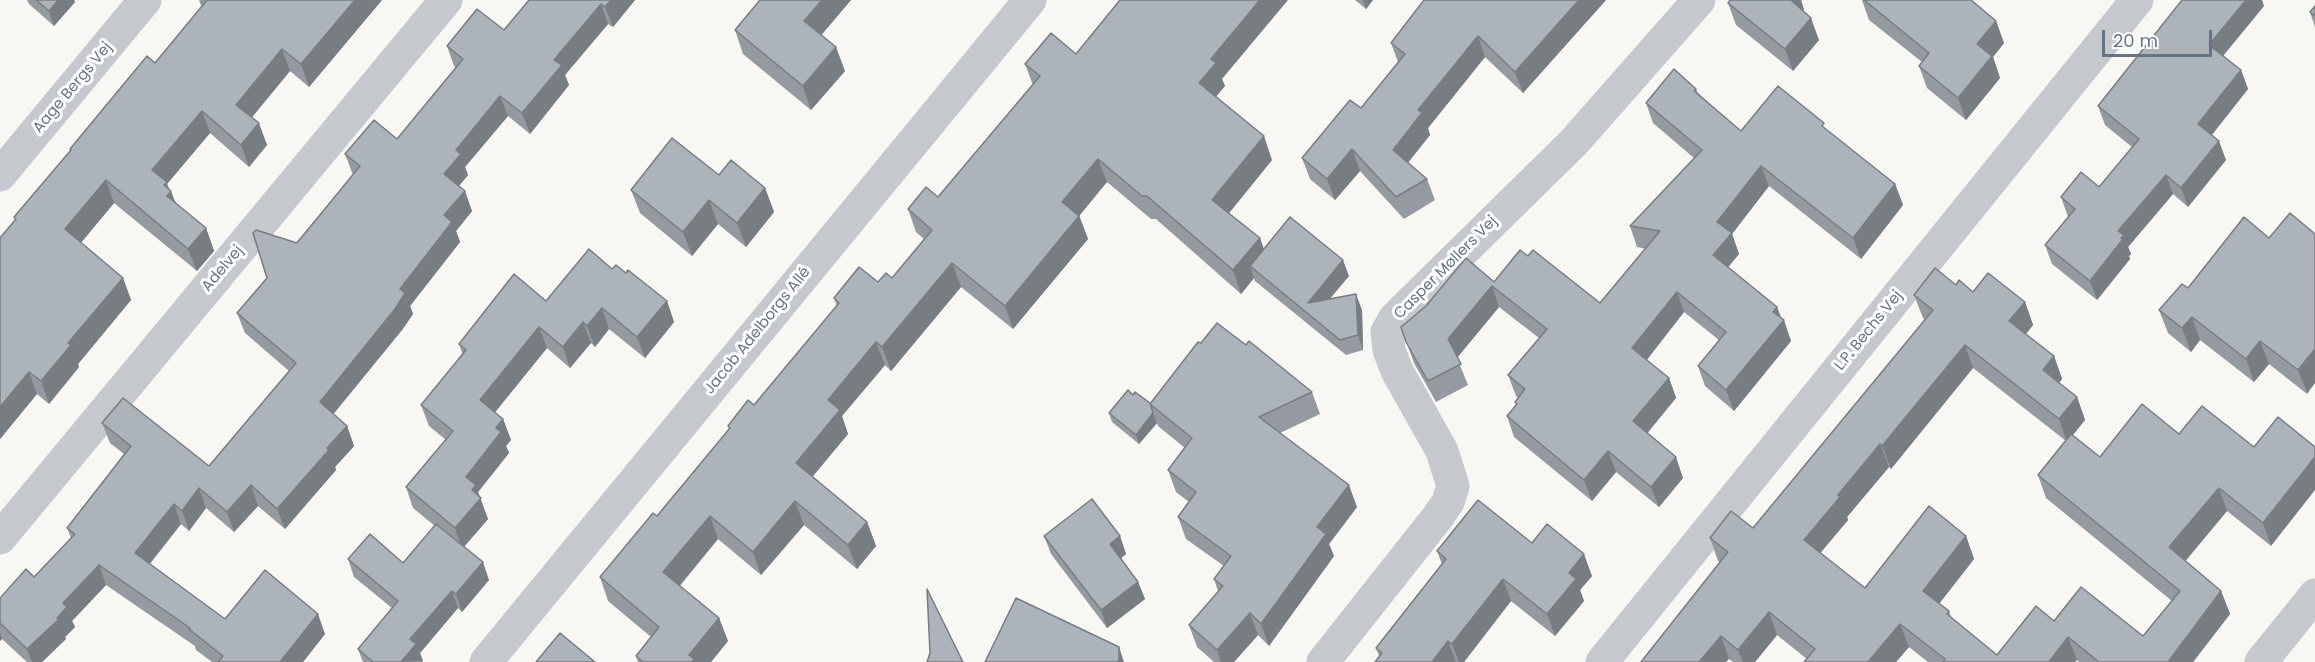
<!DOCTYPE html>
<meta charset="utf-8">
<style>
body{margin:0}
#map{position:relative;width:2315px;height:662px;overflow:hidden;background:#f7f7f4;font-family:Poppins,sans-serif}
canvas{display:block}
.scale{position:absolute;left:2102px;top:30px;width:110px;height:27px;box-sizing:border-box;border:3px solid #667586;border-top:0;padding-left:8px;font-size:18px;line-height:21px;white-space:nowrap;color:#667586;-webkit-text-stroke:4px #fff;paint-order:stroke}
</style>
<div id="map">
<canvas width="2315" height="662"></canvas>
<div class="scale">20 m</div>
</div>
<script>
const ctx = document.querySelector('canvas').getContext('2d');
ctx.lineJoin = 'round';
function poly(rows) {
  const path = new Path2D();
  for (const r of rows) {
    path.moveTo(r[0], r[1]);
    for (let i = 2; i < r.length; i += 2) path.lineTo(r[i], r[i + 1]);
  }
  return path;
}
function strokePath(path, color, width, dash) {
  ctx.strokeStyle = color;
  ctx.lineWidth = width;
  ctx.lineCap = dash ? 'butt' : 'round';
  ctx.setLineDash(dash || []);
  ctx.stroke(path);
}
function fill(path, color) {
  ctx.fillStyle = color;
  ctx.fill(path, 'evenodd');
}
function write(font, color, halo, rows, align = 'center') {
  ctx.font = font + ' Poppins,sans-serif';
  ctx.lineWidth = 6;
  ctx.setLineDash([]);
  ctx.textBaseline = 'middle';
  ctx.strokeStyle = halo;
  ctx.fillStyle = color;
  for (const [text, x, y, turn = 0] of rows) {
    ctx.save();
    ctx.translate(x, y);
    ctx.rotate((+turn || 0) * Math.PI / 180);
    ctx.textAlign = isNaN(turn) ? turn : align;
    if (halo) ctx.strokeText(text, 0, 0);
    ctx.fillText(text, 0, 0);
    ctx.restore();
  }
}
strokePath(poly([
 [0,175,145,0],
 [0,538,446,0],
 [486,662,1030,0],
 [1323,662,1437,518,1448,502,1453,486,1442,451,1397,371,1389,350,1387,332,1395,318,1574,142,1699,0],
 [1602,662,2137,0],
 [2261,662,2315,595]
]), '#c5c8cc', 33);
fill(poly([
 [27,0,74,0,75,2,54,26,29,4],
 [199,0,382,0,309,87,290,71,252,117,267,145,249,167,210,133,167,184,176,203,206,228,214,251,197,271,114,203,81,243,123,278,131,300,78,364,79,367,49,404,37,394,0,439,15,220,14,217,71,150,70,149,155,63,202,8],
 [529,0,635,0,613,27,608,24,565,75,569,85,530,134,508,116,465,167,468,175,459,186,472,211,456,231,460,242,410,306,413,314,402,330,333,414,347,426,354,446,335,467,336,470,285,529,258,506,234,532,206,508,189,531,181,524,150,564,225,619,325,634,303,662,212,662,196,650,195,646,106,585,72,621,75,627,65,637,66,639,42,662,27,662,2,639,0,641,0,598,34,577,71,538,67,528,124,454,110,443,102,423,209,466,289,371,245,333,237,313,353,175,345,154,397,139,456,68,454,66,447,46,504,30],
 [760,0,851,0,821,35,845,71,811,110,743,54,735,30],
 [1355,0,1373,0,1366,9],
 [1424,0,1606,0,1523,93,1485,57,1428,128,1430,135,1408,163,1427,179,1435,200,1404,219,1360,171,1335,200,1310,179,1302,158,1361,108,1398,62,1391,43],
 [1730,0,1801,0,1804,10,1803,11,1819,40,1793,71,1736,25,1728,3],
 [1862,0,1971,0,1996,21,2004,43,1993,57,2000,78,1966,120,1927,88,1919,66,1922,62,1869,20],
 [2264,6,2223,56,2241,70,2248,89,2212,135,2226,160,2188,207,2173,194,2128,247,2131,254,2129,256,2130,259,2097,300,2052,264,2045,245,2068,217,2061,197,2099,187,2132,147,2105,125,2098,106],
 [2315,6,2315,27,2310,12],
 [1076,54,1222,79,1225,86,1216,96,1272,160,1229,213,1260,238,1264,249,1349,276,1329,299,1362,310,1363,350,1346,355,1255,281,1254,278,1241,294,1156,219,1151,219,1107,182,1079,215,1088,239,1013,329,961,287,891,371,885,365,842,416,848,434,812,477,867,522,876,546,857,569,804,525,761,575,718,539,680,586,719,618,728,641,711,662,638,662,636,656,651,637,608,601,600,577,657,516,729,429,728,426,754,405,837,306,834,298,892,278,924,239,916,232,908,209,938,197,1033,85,1025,64],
 [1696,89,1698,93,1741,131,1826,130,1895,184,1903,205,1861,259,1769,186,1732,234,1739,254,1728,267,1777,307,1791,341,1734,411,1705,386,1698,366,1719,340,1684,312,1647,360,1669,378,1676,398,1647,433,1683,478,1659,507,1616,472,1592,501,1514,437,1507,416,1516,405,1515,402,1518,398,1516,396,1508,375,1539,338,1499,307,1457,358,1468,385,1436,402,1414,363,1401,327,1494,282,1600,303,1646,249,1637,247,1630,226,1694,158,1653,123,1646,103],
 [719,175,765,188,774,212,746,247,718,224,692,256,640,213,631,190],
 [2244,217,2307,394,2269,364,2254,382,2200,340,2191,352,2168,333,2159,310,2188,288],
 [612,269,626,273,667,301,674,322,645,358,609,329,595,347,591,343,570,368,547,348,495,412,503,419,511,440,506,446,509,453,478,492,488,519,464,547,489,580,462,612,458,608,420,653,423,661,422,662,363,662,358,649,392,608,354,577,348,559,403,563,435,526,413,508,406,487,446,440,429,426,421,405,463,355,459,344],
 [1956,285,1973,292,2025,302,2033,325,2026,334,2054,356,2062,379,2059,383,2077,397,2085,420,2073,435,2100,457,2179,434,2254,447,2271,546,2227,511,2185,561,2221,591,2230,614,2193,662,2079,662,2077,660,2075,662,1928,662,1909,647,1896,662,1804,662,1807,659,1777,635,1755,662,1733,662,1729,659,1641,662,1720,562,1718,561,1710,538,1753,528,1925,320,1923,318,1914,295],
 [1973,368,2066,441,2038,475,2046,498,2172,601,2143,636,2054,621,1997,655,1952,619,1949,611,1939,604,1974,559,1966,536,1865,588,1820,553,1848,520,1847,517,1889,467,1891,469],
 [1201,343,1246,345,1312,392,1320,414,1280,433,1357,507,1329,544,1334,556,1269,646,1258,635,1234,662,1214,662,1197,647,1189,625,1218,591,1214,579,1224,566,1186,539,1178,517,1189,502,1176,492,1168,470,1185,448,1158,426,1157,423,1139,444,1112,422,1109,413,1150,403],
 [1044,536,1120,536,1126,554,1121,558,1138,582,1145,599,1107,628,1051,554],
 [1532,543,1592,576,1580,590,1584,601,1555,636,1511,601,1464,662,1375,662,1379,656,1376,648,1442,564,1437,551]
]), '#949aa0');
fill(poly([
 [58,0,74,0,75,2,54,26,49,11],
 [355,0,382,0,309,87,301,64],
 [611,0,635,0,613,27,605,7],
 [822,0,851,0,813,45,804,21],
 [1260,0,1288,0,1222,79,1225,86,1208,106,1199,83,1211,59],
 [1363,0,1373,0,1366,9],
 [1579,0,1606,0,1523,93,1515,72],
 [1789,0,1801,0,1804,10,1796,20],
 [2246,0,2262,0,2264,6,2216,64,2209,45],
 [601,4,608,24,565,75,569,85,530,134,522,113,554,60],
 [1811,18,1819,40,1793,71,1785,49],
 [1996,21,2004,43,1993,57,2000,78,1966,120,1958,98,1977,44],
 [1478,36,1485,57,1428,128,1430,135,1400,172,1393,150,1418,110],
 [836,47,845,71,811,110,803,86],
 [282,49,290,71,244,127,236,105],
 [2241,70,2248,89,2205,143,2198,124],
 [500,96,508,116,465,167,468,175,452,194,444,174,456,150],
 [202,111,210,133,167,184,170,192,171,191,179,213,175,218,152,170],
 [259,123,267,145,249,167,241,145],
 [1264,136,1272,160,1221,223,1212,200],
 [2219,141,2226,160,2188,207,2181,188],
 [1352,149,1360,171,1335,200,1327,179],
 [1098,159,1107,182,1071,226,1062,202],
 [1761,166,1769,186,1732,234,1739,254,1721,276,1713,255,1717,222],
 [2166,175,2173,194,2128,247,2131,254,2129,256,2130,259,2097,300,2090,281,2118,231],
 [106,180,114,203,73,252,65,229],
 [1895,184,1903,205,1861,259,1853,238],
 [765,188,774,212,746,247,737,223],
 [465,191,472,211,456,231,460,242,410,306,413,314,402,330,327,422,320,402,400,289,444,215],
 [709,200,718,224,692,256,683,232],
 [1079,216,1088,239,1013,329,1005,306],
 [206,228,214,251,197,271,188,249],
 [1260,238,1268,262,1250,266,1254,278,1241,294,1233,270],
 [1343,260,1349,276,1313,319,1308,303],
 [952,263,961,287,891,371,882,347],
 [123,278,131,300,78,364,79,367,49,404,41,381,68,343],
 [1492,286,1499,307,1455,360,1448,339],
 [1677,292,1684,312,1640,368,1632,348],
 [1356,294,1362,310,1363,350,1358,335],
 [667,301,674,322,645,358,637,337],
 [2025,302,2033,325,2018,344,2009,321],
 [1777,307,1782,322,1784,320,1791,341,1734,411,1726,390,1773,312],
 [602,308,609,329,595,347,587,326],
 [2192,317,2200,340,2191,352,2182,328],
 [583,322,591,343,570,368,563,347],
 [539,327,547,348,488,421,480,400],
 [2260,341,2269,364,2254,382,2246,359],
 [876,342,885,365,842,416,848,434,804,487,796,463,828,400],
 [1965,345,1973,368,1891,469,1882,446],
 [2315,349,2315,383,2307,394,2298,370],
 [2054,356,2062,379,2051,393,2043,370],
 [29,372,37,394,0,439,0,407],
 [1669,378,1676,398,1640,442,1633,421],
 [2077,397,2085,420,2067,442,2059,419],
 [1153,413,1157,423,1139,444,1136,435],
 [503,419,511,440,506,446,509,453,478,492,488,519,462,549,455,528,466,477,496,428],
 [347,426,354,446,335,467,336,470,285,529,277,509,327,448],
 [1880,444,1889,467,1847,517,1848,520,1812,563,1804,540,1838,495],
 [1608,451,1616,472,1592,501,1584,480],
 [1676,457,1683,478,1659,507,1651,487],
 [2315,457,2315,490,2271,546,2263,523],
 [251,485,258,506,234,532,227,512],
 [1349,485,1357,507,1329,544,1334,556,1269,646,1261,624,1317,527],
 [199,488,206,508,189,531,182,511],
 [2219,488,2227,511,2178,570,2169,547],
 [795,501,804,525,761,575,753,552],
 [174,504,181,524,142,573,135,553],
 [710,516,718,539,671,595,663,572],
 [867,522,876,546,857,569,848,545],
 [1120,536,1126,554,1116,562,1110,544],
 [1966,536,1974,559,1931,614,1923,591],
 [1584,554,1592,576,1580,590,1584,601,1555,636,1547,614,1569,573],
 [483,562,489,580,462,612,456,594],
 [99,565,106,585,72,621,75,627,65,637,66,639,42,662,32,662,27,649,57,618,63,603],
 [1503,579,1511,601,1464,662,1459,662,1452,644],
 [1138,582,1145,599,1107,628,1101,610],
 [452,591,458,608,420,653,423,661,401,662,410,639],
 [2221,591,2230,614,2193,662,2168,662],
 [1769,612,1777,635,1755,662,1743,662,1738,650],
 [1250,613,1258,635,1234,662,1221,662,1217,650],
 [318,614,325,634,303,662,280,662],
 [719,618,728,641,711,662,691,662,689,655],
 [1900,624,1909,647,1896,662,1868,662],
 [0,632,2,639,0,641],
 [1721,636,1729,659,1726,662,1699,662],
 [2068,637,2077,660,2075,662,2049,662],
 [1448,641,1456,662,1432,662],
 [1119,647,1124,662,1118,662]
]), '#787d82');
const building = poly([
 [36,0,58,0,49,11,36,0],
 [207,0,355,0,301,64,282,49,236,105,259,123,241,145,202,111,152,170,167,182,164,185,171,191,167,196,206,228,188,249,106,180,65,229,123,278,68,343,71,345,41,381,29,372,0,407,0,238,16,219,14,217,71,150,70,149,147,56,155,63,207,0],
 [529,0,611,0,605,7,601,4,554,60,562,65,522,113,500,96,456,150,461,154,444,174,465,191,444,215,452,222,400,289,405,293,395,309,320,402,347,426,327,448,329,450,277,509,251,485,227,512,199,488,182,511,174,504,135,553,225,619,265,570,318,614,280,662,218,662,223,656,189,629,190,628,99,565,63,603,67,607,57,618,59,619,27,649,0,623,0,598,26,569,34,577,75,534,67,528,131,446,102,423,123,398,209,466,296,363,237,313,267,278,253,233,256,230,297,243,360,166,345,154,374,120,397,139,463,59,447,46,477,9,504,30,529,0],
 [760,0,822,0,804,21,836,47,803,86,735,30,760,0],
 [1120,0,1260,0,1211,59,1216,63,1199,83,1264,136,1212,200,1260,238,1233,270,1147,196,1142,196,1098,159,1062,202,1079,216,1005,306,952,263,882,347,876,342,828,400,840,410,796,463,867,522,848,545,795,501,753,552,710,516,663,572,719,618,689,655,694,659,692,662,643,662,636,656,659,627,600,577,653,513,657,516,730,428,728,426,748,400,754,405,839,303,834,298,859,267,878,282,886,273,892,278,932,230,908,209,926,187,938,197,1040,76,1025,64,1051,33,1076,54,1120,0],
 [1424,0,1579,0,1515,72,1478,36,1418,110,1422,113,1393,150,1427,179,1396,197,1352,149,1327,179,1302,158,1350,100,1361,108,1405,54,1391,43,1424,0],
 [1730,0,1791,0,1811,18,1785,49,1728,3,1730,0],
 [1864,0,1971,0,1996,21,1977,44,1992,56,1958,98,1919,66,1929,53,1864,0],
 [2182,0,2246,0,2209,45,2241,70,2198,124,2219,141,2181,188,2166,175,2118,231,2124,235,2121,238,2123,239,2090,281,2045,245,2075,209,2061,197,2081,172,2099,187,2139,139,2098,106,2182,0],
 [2315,6,2315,16,2310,12,2315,6],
 [1674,69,1696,89,1694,91,1741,131,1778,86,1824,123,1822,126,1895,184,1853,238,1761,166,1717,222,1732,233,1713,255,1777,307,1773,312,1784,320,1726,390,1698,366,1726,332,1677,292,1632,348,1669,378,1633,421,1676,457,1651,487,1608,451,1584,480,1507,416,1517,404,1515,402,1525,389,1508,375,1547,329,1492,286,1448,339,1461,364,1428,381,1406,342,1401,327,1426,306,1466,258,1494,282,1520,250,1528,256,1533,250,1600,303,1660,231,1630,226,1702,150,1646,103,1674,69],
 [672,138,719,175,731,160,765,188,737,223,709,200,683,232,631,190,672,138],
 [2290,213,2315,234,2315,349,2298,370,2260,341,2246,359,2192,317,2182,328,2159,310,2182,284,2188,288,2244,217,2269,238,2290,213],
 [1290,217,1343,260,1308,303,1356,294,1358,335,1340,340,1250,266,1290,217],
 [589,249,612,269,616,265,626,273,628,270,667,301,637,337,602,308,587,326,583,322,563,347,539,327,480,400,503,419,496,428,501,432,466,477,476,485,472,490,481,498,455,528,406,487,453,431,421,405,466,350,459,344,514,274,546,301,589,249],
 [1935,268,1956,285,1959,280,1973,292,1988,273,2025,302,2009,321,2054,356,2043,370,2077,397,2059,419,1965,345,1882,446,1880,444,1838,495,1840,497,1804,540,1865,588,1929,506,1966,536,1923,591,1949,611,1947,614,1997,655,2036,606,2054,621,2081,587,2143,636,2180,591,2038,475,2071,434,2100,457,2142,404,2179,434,2202,406,2254,447,2278,417,2315,447,2315,457,2263,523,2219,488,2169,547,2221,591,2168,662,2099,662,2068,637,2049,662,1943,662,1945,659,1900,624,1868,662,1804,662,1815,649,1769,612,1738,650,1721,636,1699,662,1641,662,1728,552,1710,538,1731,511,1753,528,1933,310,1914,295,1935,268],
 [1217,323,1246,345,1249,341,1312,392,1259,417,1349,485,1317,527,1326,534,1261,624,1250,613,1217,650,1189,625,1223,586,1214,579,1231,556,1178,517,1196,492,1168,470,1192,438,1150,404,1198,342,1201,343,1217,323],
 [1128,390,1133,395,1135,392,1150,403,1153,413,1136,435,1109,413,1128,390],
 [1092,499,1120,536,1110,544,1138,582,1101,610,1044,536,1092,499],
 [1478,500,1532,543,1547,524,1584,554,1569,573,1576,579,1547,614,1503,579,1452,644,1448,641,1432,662,1375,662,1382,653,1376,648,1446,559,1437,551,1478,500],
 [436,524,483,562,456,594,452,591,410,639,416,644,401,662,373,662,358,649,398,601,348,559,370,534,403,563,436,524],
 [927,589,963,662,927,662,930,653,927,589],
 [1016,598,1119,647,1119,659,1118,662,985,662,1016,598],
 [560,633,595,662,536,662,560,633]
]);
fill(building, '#acb3ba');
strokePath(building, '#787d82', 1.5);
write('15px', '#667586', '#fff', [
 ["Aage Bergs Vej",73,88,-50],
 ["Casper Møllers Vej",1446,268,-45],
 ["Adelvej",223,269,-50],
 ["Jacob Adelborgs Allé",758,331,-51],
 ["L.P. Bechs Vej",1869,331,-51]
]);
</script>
